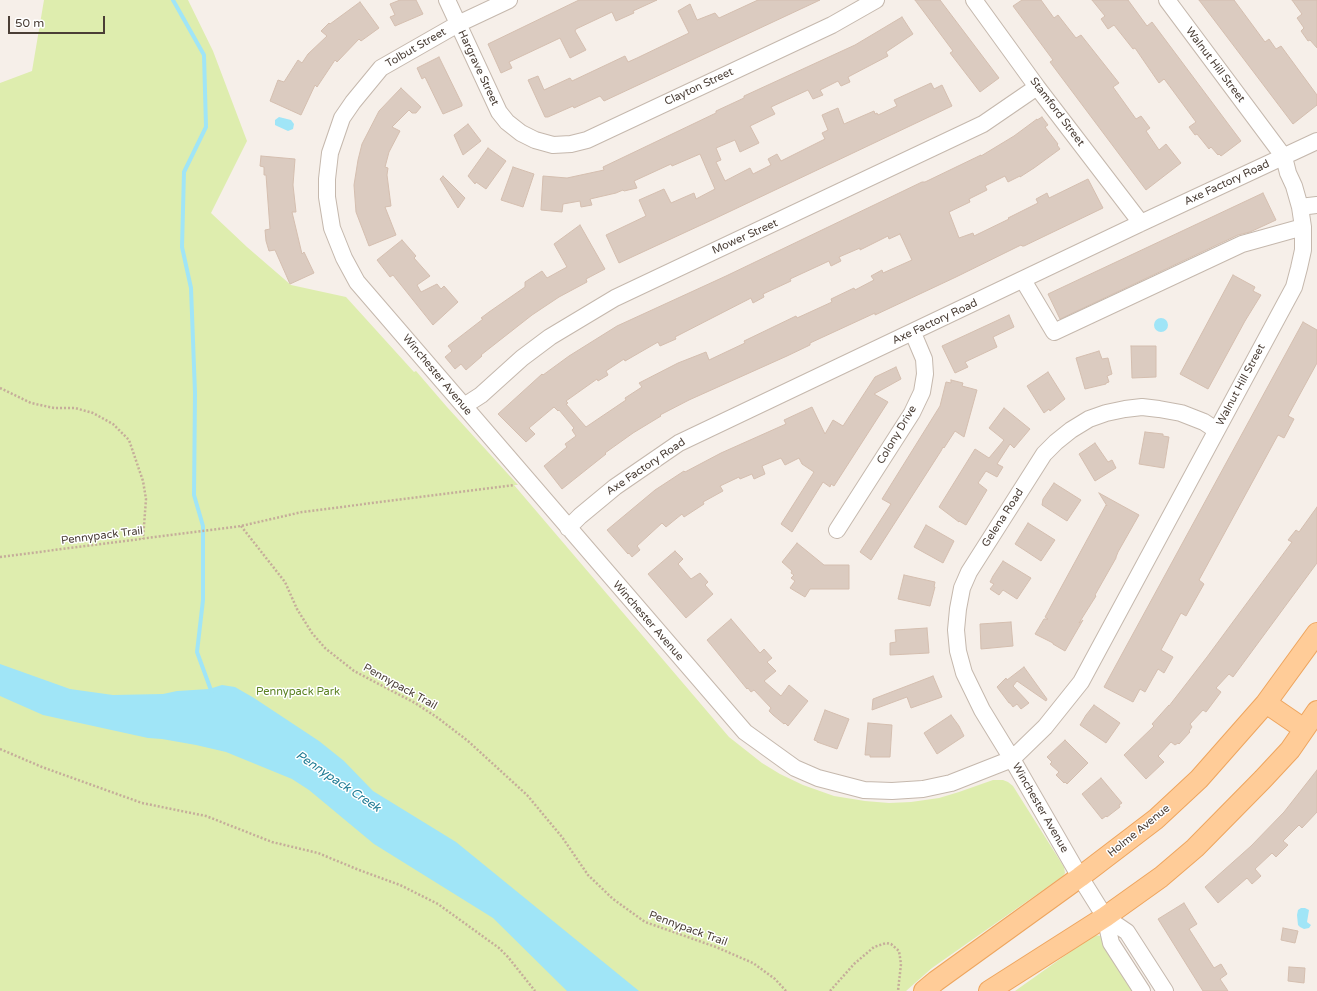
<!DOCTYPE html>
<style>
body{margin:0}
#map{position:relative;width:1317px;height:991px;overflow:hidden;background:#f6efe9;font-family:"Varela Round",sans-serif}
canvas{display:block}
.scale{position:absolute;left:8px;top:16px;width:97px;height:18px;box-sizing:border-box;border:2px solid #4a3e36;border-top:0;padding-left:5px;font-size:12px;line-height:14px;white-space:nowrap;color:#4a3e36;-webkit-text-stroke:3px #fff;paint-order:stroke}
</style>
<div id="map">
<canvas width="1317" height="991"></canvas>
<div class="scale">50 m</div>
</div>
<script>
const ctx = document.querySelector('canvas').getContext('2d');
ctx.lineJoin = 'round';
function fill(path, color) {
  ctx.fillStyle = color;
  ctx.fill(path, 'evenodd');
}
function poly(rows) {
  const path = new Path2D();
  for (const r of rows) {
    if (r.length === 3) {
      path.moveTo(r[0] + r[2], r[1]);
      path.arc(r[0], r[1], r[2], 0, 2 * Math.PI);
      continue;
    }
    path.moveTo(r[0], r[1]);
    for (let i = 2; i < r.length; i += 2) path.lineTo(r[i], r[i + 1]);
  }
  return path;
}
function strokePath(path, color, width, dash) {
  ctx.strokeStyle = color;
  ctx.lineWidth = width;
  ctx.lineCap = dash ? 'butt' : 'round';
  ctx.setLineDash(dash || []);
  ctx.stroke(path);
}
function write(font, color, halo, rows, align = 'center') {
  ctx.font = font + ' "Varela Round",sans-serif';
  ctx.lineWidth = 3;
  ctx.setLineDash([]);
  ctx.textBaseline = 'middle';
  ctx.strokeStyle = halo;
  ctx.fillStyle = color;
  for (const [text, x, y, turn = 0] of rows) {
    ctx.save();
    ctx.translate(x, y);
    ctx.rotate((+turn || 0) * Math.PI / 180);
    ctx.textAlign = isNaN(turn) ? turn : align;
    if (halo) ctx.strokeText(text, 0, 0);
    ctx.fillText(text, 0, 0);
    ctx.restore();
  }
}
fill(poly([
 [44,0,188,0,213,51,247,141,211,213,247,247,291,285,346,297,414,372,416,371,447,407,518,485,514,485,729,737,762,763,780,774,803,785,834,796,865,801,889,803,911,802,939,798,959,792,993,780,1003,780,1008,782,1013,786,1018,794,1064,867,1065,873,1063,876,932,968,906,991,0,991,0,83,32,71],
 [1094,935,1102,936,1138,991,1015,991]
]), '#deedae');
fill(poly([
 [279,117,291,120,294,124,293,129,288,131,277,126,275,125,275,120],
 [1161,325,7],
 [0,664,70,689,113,695,163,694,177,691,209,689,222,685,235,687,254,698,319,741,344,761,373,791,456,842,639,991,567,991,493,918,374,844,309,790,292,779,226,752,196,745,162,739,148,738,43,715,0,696],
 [1301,908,1305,908,1309,910,1307,922,1311,925,1309,928,1304,929,1300,927,1298,925,1297,915,1298,910]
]), '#a0e5f7');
strokePath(poly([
 [173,0,204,55,206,127,184,172,182,247,191,288,195,393,194,495,203,526,203,600,197,652,212,693]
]), '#a0e5f7', 4);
const building = poly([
 [400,0,416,0,423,14,395,26,390,17,395,15,390,4,400,0],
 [579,0,657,0,633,11,634,13,616,21,612,12,576,29,575,31,586,50,570,58,560,38,509,62,512,68,501,73,488,44,579,0],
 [758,0,820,0,604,101,600,96,574,108,573,106,548,117,545,117,528,80,538,76,544,90,570,78,572,81,625,56,628,62,637,58,689,33,678,11,690,4,697,20,715,13,719,18,758,0],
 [915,0,940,0,999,78,980,92,950,53,953,51,915,0],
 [1022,0,1041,0,1054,18,1058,15,1076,38,1081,35,1119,83,1113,87,1136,119,1141,116,1150,128,1146,131,1159,150,1166,144,1181,163,1146,190,1050,62,1053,60,1013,6,1022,0],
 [1092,0,1128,0,1147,26,1152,22,1241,141,1221,156,1219,154,1218,155,1211,147,1209,149,1197,134,1195,135,1189,127,1196,122,1165,80,1164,79,1159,83,1135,48,1133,49,1114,25,1108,29,1101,19,1105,16,1092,0],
 [1199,0,1234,0,1265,42,1269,39,1276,49,1281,46,1317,95,1317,105,1293,124,1199,0],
 [1292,0,1317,0,1317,48,1310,40,1308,41,1301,31,1304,28,1297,18,1302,14,1292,0],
 [360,2,379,28,361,41,359,39,337,62,335,60,317,87,315,85,301,115,270,101,278,80,284,82,298,60,302,63,308,54,327,36,321,31,329,23,330,24,360,2],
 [902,17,913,34,886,52,888,56,848,77,850,82,841,86,838,81,820,90,823,95,813,99,808,90,771,107,775,114,750,126,759,143,740,152,735,140,716,148,721,160,716,162,725,181,750,168,753,174,771,165,768,159,777,154,781,161,825,139,822,133,828,130,822,115,838,108,844,124,874,111,875,114,877,113,878,115,897,106,894,100,931,83,934,89,942,85,952,106,714,219,619,263,606,235,646,216,639,200,664,189,671,203,694,193,696,199,715,189,700,154,672,166,671,164,634,181,637,188,624,191,623,190,616,193,590,199,592,205,581,207,580,201,563,204,562,212,541,210,543,176,567,178,604,170,603,167,716,113,716,111,744,98,744,96,855,45,902,17],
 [439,57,462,104,462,106,443,114,425,77,422,79,417,68,439,57],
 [401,88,421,107,416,113,412,113,409,110,392,127,400,131,389,152,385,167,388,168,387,175,391,206,385,207,396,235,369,246,356,212,354,185,358,160,362,144,379,111,401,88],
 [1042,117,1048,125,1045,127,1058,144,1057,145,1060,149,1034,168,1020,177,1020,176,1008,182,1005,176,985,186,987,190,969,199,970,202,949,212,959,238,973,233,974,236,1009,219,1008,218,1038,203,1036,199,1047,193,1049,198,1088,179,1103,208,1024,246,1022,246,1021,245,956,277,875,315,875,313,810,343,810,345,787,356,689,400,660,415,661,416,633,433,605,453,606,454,562,489,544,466,567,447,565,444,576,436,572,430,574,428,559,410,558,411,554,407,529,428,535,434,526,442,498,414,542,374,543,375,569,356,617,326,726,276,922,182,925,182,981,155,981,156,1014,136,1037,119,1037,120,1042,117],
 [900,234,912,260,883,273,882,270,871,276,874,280,855,290,854,288,831,299,832,302,797,318,796,316,744,341,745,343,709,360,706,352,678,363,639,383,642,387,625,398,626,400,586,427,566,404,568,403,566,401,597,379,598,381,608,375,606,371,624,359,625,361,658,342,660,346,676,339,675,337,751,298,753,303,764,297,763,294,791,281,790,279,829,261,831,266,841,261,839,257,860,248,860,250,888,236,889,239,900,234],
 [468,124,481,141,463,155,454,135,468,124],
 [488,148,506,161,486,189,476,182,475,184,468,176,488,148],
 [261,156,295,159,293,185,296,212,292,212,302,254,304,252,314,273,290,284,275,250,269,251,266,241,265,230,270,229,266,175,264,175,264,167,260,166,261,156],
 [513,167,534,174,523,207,501,200,513,167],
 [443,176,465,198,458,208,440,179,443,176],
 [1263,193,1276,220,1250,232,1238,235,1060,319,1048,294,1263,193],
 [580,225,605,269,586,279,587,282,559,297,532,315,481,355,482,356,466,370,461,364,455,369,445,357,452,351,448,346,483,319,481,318,489,312,525,287,525,282,542,271,547,278,567,267,554,244,580,225],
 [402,240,416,256,414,258,430,276,417,285,421,292,437,284,441,289,444,286,458,302,433,325,393,275,390,277,377,260,402,240],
 [1233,275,1255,287,1253,291,1261,295,1245,321,1208,389,1180,374,1233,275],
 [1009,315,1014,327,993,337,997,347,965,362,968,367,955,373,942,346,1009,315],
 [1303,322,1317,330,1317,363,1288,416,1294,419,1284,438,1278,435,1199,580,1204,584,1186,616,1181,613,1161,650,1173,657,1164,673,1158,669,1145,692,1140,689,1133,702,1104,687,1303,322],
 [1131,346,1156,346,1156,377,1132,378,1131,346],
 [1099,351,1102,359,1108,358,1112,374,1107,376,1109,382,1106,383,1106,384,1085,389,1076,358,1099,351],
 [896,367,901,379,874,394,888,402,834,486,831,484,830,487,823,482,792,532,781,524,814,472,802,464,799,458,785,465,781,458,762,466,765,474,754,479,752,474,740,479,739,477,720,486,723,491,703,502,704,504,684,517,682,514,666,527,662,523,637,546,640,550,632,557,629,553,628,554,607,530,655,490,684,471,685,472,721,453,786,424,784,420,812,407,825,434,833,420,843,426,875,377,896,367],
 [1048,372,1065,399,1050,411,1049,409,1044,413,1027,386,1048,372],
 [951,380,963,383,962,386,977,390,964,437,955,431,944,448,943,447,941,451,871,560,860,552,891,504,882,499,940,406,946,382,951,383,951,380],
 [1004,408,1030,429,1014,448,1010,444,997,464,1003,467,997,477,986,471,978,483,987,490,966,525,959,521,959,522,939,507,975,449,989,458,1004,440,989,428,1004,408],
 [1145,432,1163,434,1163,436,1169,437,1164,468,1139,464,1145,432],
 [1095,443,1108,462,1112,460,1116,468,1095,481,1079,454,1095,443],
 [1054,483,1081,500,1067,521,1042,505,1043,499,1054,483],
 [1099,493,1139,515,1118,552,1116,557,1116,558,1095,595,1096,596,1079,623,1083,620,1065,651,1053,644,1053,643,1035,634,1044,619,1048,619,1045,617,1106,505,1107,506,1099,493],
 [1317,507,1317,563,1233,677,1229,674,1216,688,1221,692,1206,712,1203,710,1190,724,1192,727,1189,731,1190,732,1179,744,1178,743,1175,745,1171,742,1158,756,1164,762,1146,779,1124,755,1154,726,1152,724,1169,705,1169,706,1207,657,1292,542,1288,540,1296,530,1299,532,1317,507],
 [1028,523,1055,540,1041,561,1015,544,1028,523],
 [926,525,954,541,943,563,914,547,926,525],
 [797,543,824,565,849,565,849,589,810,589,805,597,790,588,795,581,791,578,794,575,791,573,792,571,782,562,797,543],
 [675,551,683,559,678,564,691,579,700,573,708,582,705,585,713,594,686,618,648,574,675,551],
 [1003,561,1031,578,1017,599,1003,590,999,595,990,589,994,584,990,582,993,576,1003,561],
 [904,575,935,582,934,587,935,587,930,606,898,599,904,575],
 [731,619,760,653,764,649,772,658,767,662,776,671,764,681,781,696,789,685,808,701,788,726,785,723,784,724,773,715,769,711,771,708,754,690,751,692,748,688,747,689,707,640,731,619],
 [1011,622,1013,646,981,649,980,624,1011,622],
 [927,628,929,653,890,655,890,643,896,642,895,630,927,628],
 [1024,667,1047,699,1046,701,1017,681,1013,686,1029,703,1021,709,1017,704,1013,707,1010,703,1009,703,997,687,1006,678,1007,680,1024,667],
 [933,676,942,697,911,708,907,697,872,710,873,699,933,676],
 [1094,705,1120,723,1106,743,1080,725,1086,715,1094,705],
 [825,710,849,719,837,749,817,742,817,741,814,740,825,710],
 [951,715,959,726,964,736,937,754,924,733,951,715],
 [868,723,892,725,890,757,870,757,870,755,865,755,868,723],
 [1065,740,1088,763,1067,784,1065,782,1064,783,1056,775,1059,772,1050,764,1052,762,1047,757,1065,740],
 [1317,770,1317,812,1302,828,1299,825,1283,841,1288,845,1276,857,1272,853,1255,869,1261,876,1252,884,1247,878,1218,903,1205,887,1251,846,1284,812,1317,770],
 [1101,778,1122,803,1119,805,1120,807,1107,817,1106,816,1102,819,1082,794,1101,778],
 [1184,903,1197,924,1189,929,1214,968,1221,964,1227,974,1220,979,1228,991,1203,991,1158,919,1184,903],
 [1283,928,1298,931,1295,943,1281,940,1283,928],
 [1289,967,1305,968,1304,983,1288,981,1289,967]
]);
fill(building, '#dbcbc0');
strokePath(building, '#d4beaf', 1);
const minor = poly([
 [447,0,499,112,507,122,521,133,535,140,553,145,571,144,587,140,832,25,876,0],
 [509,0,458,24,381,68,353,102,342,118,330,153,327,179,327,197,332,228,344,258,357,282,745,732,795,768,818,778,864,790,892,791,923,789,951,783,1012,759,1045,727,1081,682,1294,287,1299,268,1303,250,1303,227,1300,207,1294,186,1288,173,1284,157,1167,0],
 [974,0,1037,87,1141,223],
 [1300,207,1317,205],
 [1023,280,1054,332,1242,244,1303,227],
 [464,406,481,395,522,358,550,337,615,298,983,124,1037,87],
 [568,528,580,516,615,487,679,443,1141,223,1317,141],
 [837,530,912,413,922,392,925,374,924,359,913,333],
 [1105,917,1127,932,1165,991],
 [1142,991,1111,943,1105,917,1080,877,1012,759,982,710,964,673,958,651,956,630,958,609,962,588,969,572,1044,454,1056,442,1071,430,1089,419,1106,413,1125,409,1142,407,1159,409,1181,413,1204,422,1216,430]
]);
const major = poly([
 [1266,703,1304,729],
 [924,991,936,981,1080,877,1156,819,1199,779,1266,703,1317,633],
 [989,991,1105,917,1161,877,1195,848,1263,779,1290,750,1317,711]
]);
strokePath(minor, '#c5b8ad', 18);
strokePath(major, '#eea55e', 22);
strokePath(poly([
 [0,388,31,403,54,408,75,408,93,413,113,424,129,440,143,481,146,499,143,539],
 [241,526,285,582,297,609,312,633,325,648,354,671,415,703,438,718,468,741,527,795,562,837,588,875,613,899,645,922,716,947,753,963,775,979,786,991],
 [0,557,241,526,302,512,514,485],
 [0,749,42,767,142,803,206,816,272,842,318,853,359,870,400,885,438,904,499,948,508,957,535,991],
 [830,991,854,964,874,947,886,943,891,944,899,951,901,964,898,991]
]), '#c5ad9a', 2.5, [2, 2]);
strokePath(minor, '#fff', 16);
strokePath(major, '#ffcc98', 20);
write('11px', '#4a3e36', '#fff', [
 ["Tolbut Street",416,48,-30],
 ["Walnut Hill Street",1215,65,53],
 ["Hargrave Street",478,68,65],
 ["Clayton Street",699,87,-25],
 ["Stamford Street",1057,112,53],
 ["Axe Factory Road",1227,183,-25],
 ["Mower Street",745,237,-24],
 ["Axe Factory Road",935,322,-25],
 ["Winchester Avenue",437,375,50],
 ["Walnut Hill Street",1241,385,-62],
 ["Colony Drive",897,435,-59],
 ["Axe Factory Road",646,467,-34],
 ["Gelena Road",1003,518,-57],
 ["Pennypack Trail",102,536,-7],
 ["Winchester Avenue",648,621,49],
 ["Pennypack Trail",400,687,29],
 ["Winchester Avenue",1040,808,60],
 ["Holme Avenue",1139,831,-39],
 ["Pennypack Trail",688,929,20]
]);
write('11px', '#5b8223', '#fff', [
 ["Pennypack Park",298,692]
]);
write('italic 12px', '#207c95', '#fff', [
 ["Pennypack Creek",338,782,34]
]);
</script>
